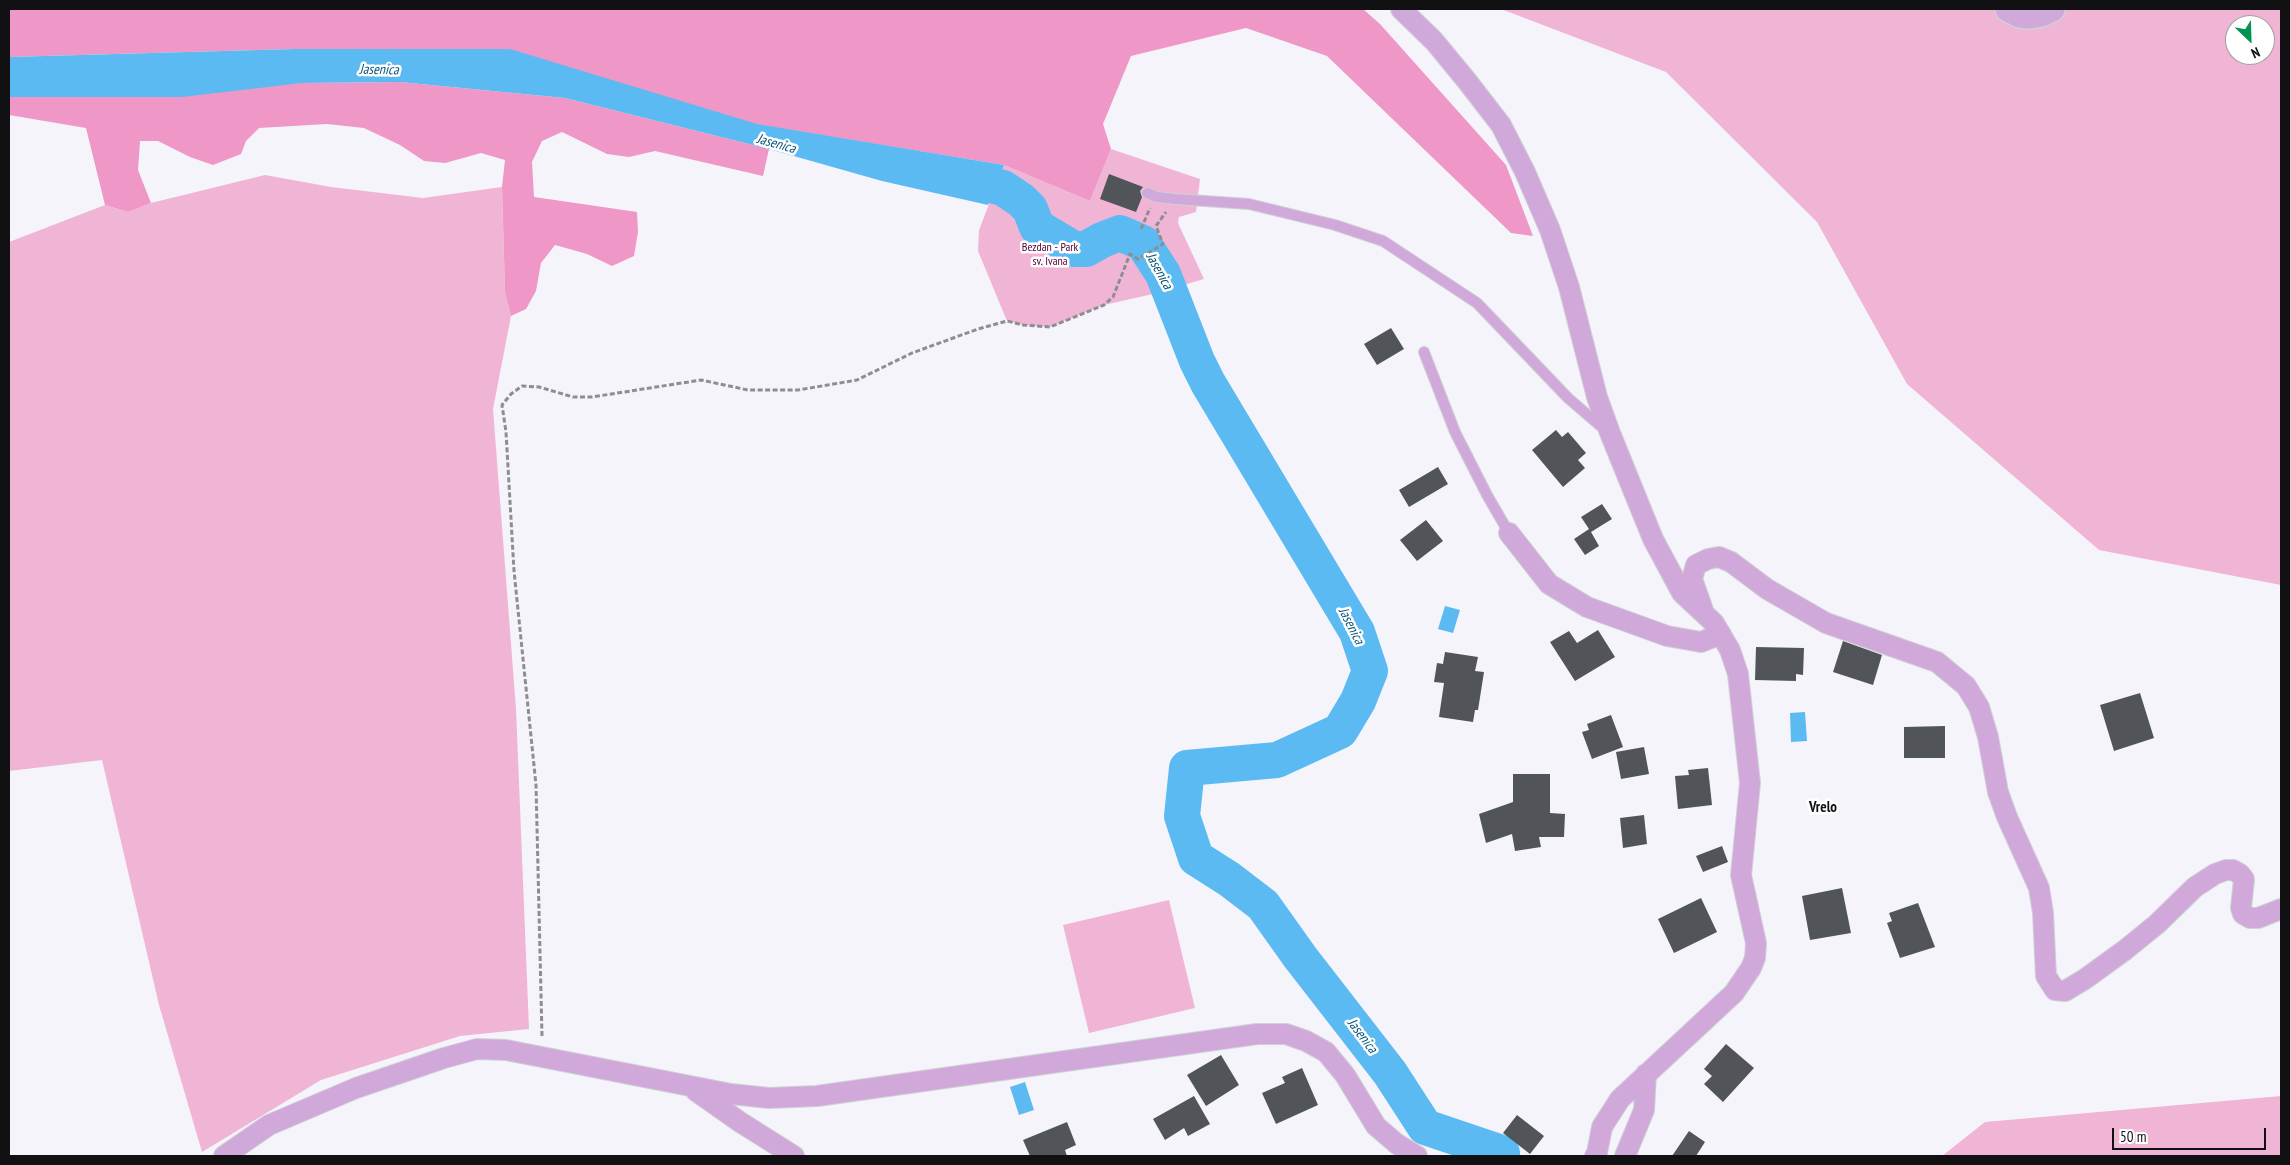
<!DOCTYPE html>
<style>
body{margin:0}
#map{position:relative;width:2290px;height:1165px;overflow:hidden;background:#f5f4fb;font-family:"PT Sans Narrow",sans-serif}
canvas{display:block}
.frame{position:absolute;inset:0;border:10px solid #111013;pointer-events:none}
.north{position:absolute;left:2225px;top:15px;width:50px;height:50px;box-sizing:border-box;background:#fff;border:1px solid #a09fa1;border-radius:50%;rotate:156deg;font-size:14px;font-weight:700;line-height:20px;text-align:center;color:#111013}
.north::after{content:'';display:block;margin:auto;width:18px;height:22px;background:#029353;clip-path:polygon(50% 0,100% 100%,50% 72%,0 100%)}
.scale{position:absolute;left:2112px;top:1128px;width:154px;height:22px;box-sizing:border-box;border:2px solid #111013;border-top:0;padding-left:6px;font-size:15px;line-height:18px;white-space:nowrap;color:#111013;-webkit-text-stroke:4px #fff;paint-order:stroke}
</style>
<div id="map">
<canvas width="2290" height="1165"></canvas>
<div class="frame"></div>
<div class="north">N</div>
<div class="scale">50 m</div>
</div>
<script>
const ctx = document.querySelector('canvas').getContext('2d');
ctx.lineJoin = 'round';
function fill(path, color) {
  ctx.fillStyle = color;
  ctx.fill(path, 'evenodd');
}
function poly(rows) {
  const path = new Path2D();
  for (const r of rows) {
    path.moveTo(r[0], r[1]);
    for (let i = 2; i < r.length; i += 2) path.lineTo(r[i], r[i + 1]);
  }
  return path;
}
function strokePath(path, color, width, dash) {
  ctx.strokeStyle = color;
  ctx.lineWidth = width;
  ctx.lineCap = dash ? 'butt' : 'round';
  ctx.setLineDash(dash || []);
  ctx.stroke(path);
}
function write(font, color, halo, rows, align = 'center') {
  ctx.font = font + ' "PT Sans Narrow",sans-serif';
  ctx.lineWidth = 5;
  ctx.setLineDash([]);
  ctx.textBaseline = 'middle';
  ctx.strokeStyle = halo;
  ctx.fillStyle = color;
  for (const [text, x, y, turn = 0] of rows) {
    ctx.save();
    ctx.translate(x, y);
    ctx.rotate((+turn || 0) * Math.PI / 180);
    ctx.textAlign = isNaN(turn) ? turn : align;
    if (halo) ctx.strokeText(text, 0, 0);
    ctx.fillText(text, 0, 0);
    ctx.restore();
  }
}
fill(poly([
 [1501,9,2281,9,2281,585,2099,550,1907,384,1817,222,1666,72],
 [2235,25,2265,25,2265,55,2235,55],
 [1111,149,1200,179,1196,212,1179,217,1178,223,1204,279,1153,294,1104,305,1050,327,1023,325,1007,321,978,251,979,230,1004,165,1090,201],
 [265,175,331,187,423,198,502,187,505,292,511,316,493,409,516,709,529,1029,460,1036,321,1080,202,1152,159,1005,102,760,9,771,9,242,105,205,128,212,151,203],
 [1169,900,1195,1008,1089,1033,1063,925],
 [2281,1096,2281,1156,1942,1156,1985,1122]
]), '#f0b5d4');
fill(poly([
 [9,9,1363,9,1380,24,1506,165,1533,236,1511,233,1327,56,1246,28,1131,56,1103,124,1111,149,1090,201,1004,165,294,49,9,57],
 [400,82,565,98,769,149,763,176,655,151,629,157,607,154,562,132,542,141,532,162,534,197,637,212,638,232,634,256,612,266,587,254,555,245,541,263,536,291,526,309,511,316,505,292,502,187,505,160,481,153,445,163,424,161,400,145,364,128,327,124,259,128,246,141,241,154,213,165,190,157,158,141,140,141,138,170,151,203,128,212,105,205,86,128,9,115,9,96,302,83]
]), '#ef97c7');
fill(poly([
 [294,49,510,49,757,124,1004,165,988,205,882,181,769,149,565,98,400,82,302,83,182,97,9,97,9,57],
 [1445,606,1460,610,1453,633,1438,629],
 [1805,712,1807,741,1791,742,1790,713],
 [1025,1082,1034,1110,1019,1115,1010,1087]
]), '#5bbaf2');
strokePath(poly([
 [947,174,1003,188,1021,200,1030,209,1037,227,1074,249,1086,249,1102,240,1120,233,1143,243,1163,274,1197,361,1208,383,1357,632,1370,671,1358,701,1340,731,1277,760,1187,768,1182,816,1196,858,1229,879,1263,905,1300,957,1390,1073,1425,1127,1502,1153]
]), '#5bbaf2', 36);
fill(poly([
 [1109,174,1143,187,1140,191,1142,197,1136,212,1100,199],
 [1391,328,1404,349,1377,365,1364,344],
 [1556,430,1562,437,1568,432,1586,453,1578,460,1585,468,1563,487,1532,450],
 [1438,467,1448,484,1409,507,1399,490],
 [1602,504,1612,519,1591,532,1599,546,1585,555,1574,539,1589,529,1581,517],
 [1426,520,1443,541,1417,561,1400,540],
 [1598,630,1615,657,1575,681,1550,642,1569,631,1577,643],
 [1843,641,1882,655,1873,685,1833,672],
 [1756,647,1804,648,1803,675,1796,674,1796,681,1755,680],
 [1445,652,1478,657,1475,671,1484,672,1478,710,1475,710,1473,722,1439,717,1444,683,1434,682,1437,663,1443,664],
 [2140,693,2154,738,2114,751,2100,705],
 [1611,715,1623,747,1592,759,1582,732,1589,730,1587,724],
 [1945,726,1945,758,1904,758,1904,727],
 [1644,747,1649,774,1621,779,1616,752],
 [1708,768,1712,805,1678,809,1675,776,1689,775,1688,770],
 [1513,774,1550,774,1550,813,1565,814,1564,837,1539,837,1541,847,1515,851,1512,834,1486,843,1479,814,1513,802],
 [1644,815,1647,844,1623,848,1620,818],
 [1722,846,1728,862,1703,872,1696,856],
 [1842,888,1851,933,1810,940,1802,896],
 [1701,898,1717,932,1674,953,1658,919],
 [1918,903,1935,947,1900,958,1887,923,1892,921,1889,913],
 [1726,1044,1754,1068,1723,1102,1704,1084,1712,1076,1704,1069],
 [1221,1055,1239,1085,1206,1106,1187,1075],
 [1302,1068,1318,1105,1276,1124,1262,1093,1285,1083,1282,1077],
 [1194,1096,1210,1124,1188,1136,1184,1128,1165,1140,1153,1119],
 [1517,1115,1544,1136,1530,1154,1503,1133],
 [1067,1122,1076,1145,1065,1150,1067,1156,1030,1156,1023,1140],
 [1689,1131,1705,1142,1696,1156,1672,1156]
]), '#515459');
const service = poly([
 [1147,193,1157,197,1175,199,1249,204,1335,225,1383,241,1477,303,1568,398,1604,429],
 [1424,352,1455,432,1487,495,1509,533]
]);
const minor = poly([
 [1401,9,1434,41,1467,81,1501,125,1525,172,1550,230,1569,287,1597,397,1610,433,1653,539,1682,593,1714,623,1730,650,1738,674,1750,783,1741,875,1756,943,1755,958,1751,968,1734,993,1620,1099,1602,1127,1597,1153,1595,1156],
 [1509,533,1549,584,1587,607,1667,636,1701,642,1721,634],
 [1703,610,1692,579,1696,565,1708,559,1719,557,1731,562,1767,589,1826,623,1937,662,1966,686,1979,707,1988,737,1998,792,2007,817,2039,888,2043,913,2046,976,2055,990,2065,991,2085,979,2125,950,2157,924,2195,887,2215,874,2226,870,2233,870,2240,874,2244,879,2241,908,2243,914,2250,918,2258,918,2281,909],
 [696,1091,740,1122,794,1156],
 [224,1156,269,1125,356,1088,444,1058,477,1049,506,1050,731,1094,769,1098,817,1096,1257,1034,1286,1034,1306,1041,1326,1052,1345,1075,1376,1126,1397,1144,1417,1156],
 [1625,1156,1644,1110,1646,1074]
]);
const tertiary = poly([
 [2008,9,2020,15,2030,16,2041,14,2052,9]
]);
strokePath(service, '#d1d0d6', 12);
strokePath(minor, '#d1d0d6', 22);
strokePath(tertiary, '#d1d0d6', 28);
strokePath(poly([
 [1141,229,1150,208],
 [542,1036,536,785,514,571,506,432,502,405,511,394,522,386,539,387,573,397,592,397,701,380,748,390,798,390,857,380,912,353,978,329,1007,321,1023,325,1050,327,1104,305,1113,297,1130,254,1138,259,1163,244,1156,226,1166,212]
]), '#8e8d92', 3, [5, 2.5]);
strokePath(service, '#d0a9da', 10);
strokePath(minor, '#d0a9da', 20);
strokePath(tertiary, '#d0a9da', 25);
write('12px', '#4f0036', '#fff', [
 ["Bezdan - Park",1050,248],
 ["sv. Ivana",1050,262]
]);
write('italic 14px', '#06557a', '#fff', [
 ["Jasenica",379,70,1],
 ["Jasenica",776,144,16],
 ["Jasenica",1159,271,61],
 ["Jasenica",1351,626,63],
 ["Jasenica",1362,1036,53]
]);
write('bold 15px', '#111013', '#fff', [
 ["Vrelo",1823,808]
]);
</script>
